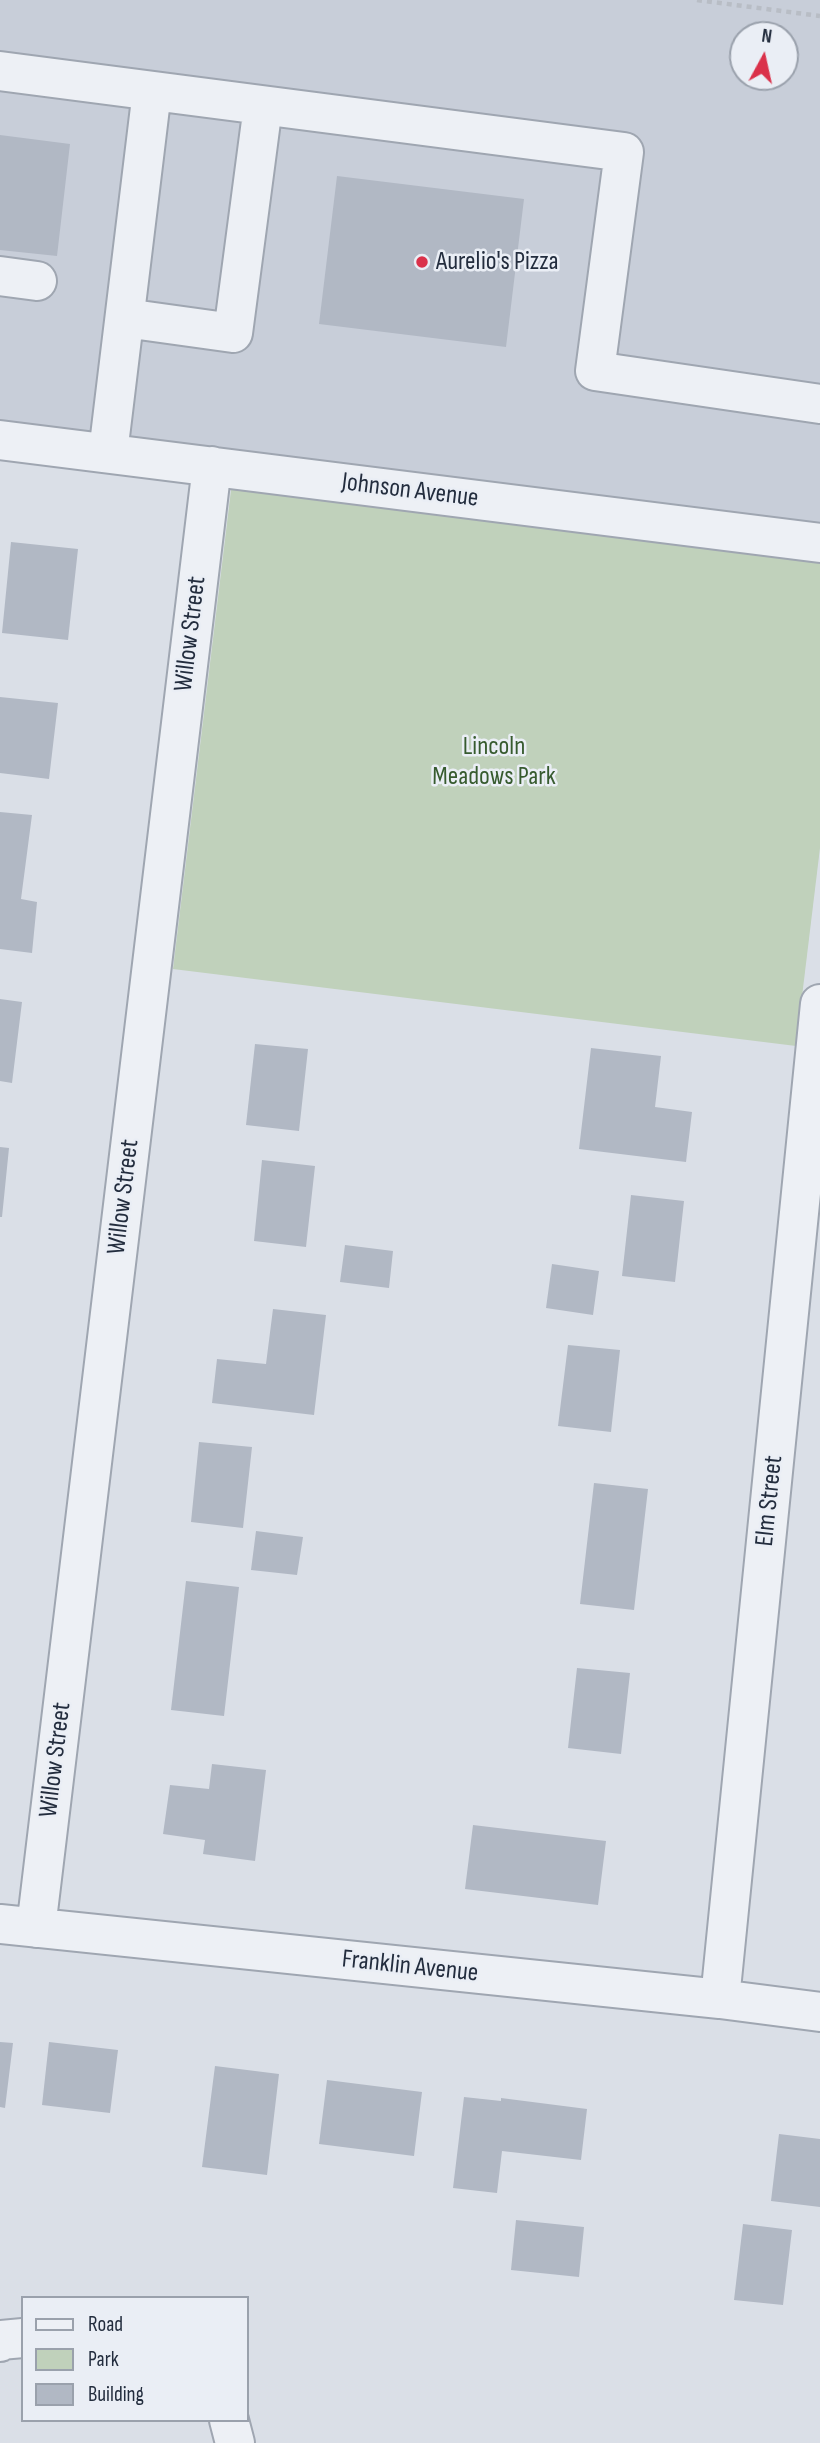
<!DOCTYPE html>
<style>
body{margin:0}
#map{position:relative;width:820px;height:2443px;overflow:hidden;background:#dadfe7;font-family:"Sofia Sans Condensed",sans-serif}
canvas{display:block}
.legend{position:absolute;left:21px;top:2296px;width:228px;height:126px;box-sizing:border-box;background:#eaeef5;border:2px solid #9aa1ac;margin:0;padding:9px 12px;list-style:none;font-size:21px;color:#232d3e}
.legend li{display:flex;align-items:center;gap:14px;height:35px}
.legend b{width:35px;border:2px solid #9aa1ac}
.north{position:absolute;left:729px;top:21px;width:70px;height:70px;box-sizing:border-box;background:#eaeef5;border:2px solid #9aa1ac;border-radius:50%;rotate:8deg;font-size:19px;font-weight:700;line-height:28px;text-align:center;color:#232d3e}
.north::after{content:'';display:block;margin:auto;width:24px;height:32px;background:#da314a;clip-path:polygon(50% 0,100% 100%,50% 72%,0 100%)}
</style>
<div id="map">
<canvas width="820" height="2443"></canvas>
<ul class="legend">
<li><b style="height:9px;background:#edf0f5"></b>Road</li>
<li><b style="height:19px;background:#c0d1bb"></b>Park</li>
<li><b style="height:19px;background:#b1b8c4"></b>Building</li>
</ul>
<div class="north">N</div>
</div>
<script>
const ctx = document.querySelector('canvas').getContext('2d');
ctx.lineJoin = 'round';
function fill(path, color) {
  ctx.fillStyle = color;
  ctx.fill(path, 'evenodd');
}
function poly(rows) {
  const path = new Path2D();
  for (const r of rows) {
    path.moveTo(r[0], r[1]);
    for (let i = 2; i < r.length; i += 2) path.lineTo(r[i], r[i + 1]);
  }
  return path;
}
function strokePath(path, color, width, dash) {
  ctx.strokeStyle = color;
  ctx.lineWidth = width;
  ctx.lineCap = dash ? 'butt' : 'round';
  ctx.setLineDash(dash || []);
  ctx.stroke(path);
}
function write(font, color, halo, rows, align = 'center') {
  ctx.font = font + ' "Sofia Sans Condensed",sans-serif';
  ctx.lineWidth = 5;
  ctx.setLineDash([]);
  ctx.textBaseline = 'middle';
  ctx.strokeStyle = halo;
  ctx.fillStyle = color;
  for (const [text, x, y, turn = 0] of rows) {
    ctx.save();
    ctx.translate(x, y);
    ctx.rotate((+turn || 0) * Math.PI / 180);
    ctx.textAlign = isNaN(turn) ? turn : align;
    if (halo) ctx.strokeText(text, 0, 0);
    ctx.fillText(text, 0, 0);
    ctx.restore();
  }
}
fill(poly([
 [0,0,820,0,820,528,0,425],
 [743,35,785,35,785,77,743,77]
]), '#c8ced9');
fill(poly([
 [232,482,820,555,820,848,796,1046,173,969]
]), '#c0d1bb');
fill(poly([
 [0,135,70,144,57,256,0,250],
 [337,176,524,199,506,347,319,324],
 [11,542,78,549,68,640,2,633],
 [0,697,58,703,49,779,0,773],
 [0,812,32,815,21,899,37,902,32,953,0,949],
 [0,999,22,1002,12,1083,0,1081],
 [255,1044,308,1049,299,1131,246,1125],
 [591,1048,661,1056,655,1107,692,1112,686,1162,579,1149],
 [0,1147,9,1148,2,1217,0,1217],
 [262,1160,315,1166,306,1247,254,1241],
 [631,1195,684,1201,675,1282,622,1276],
 [345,1245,393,1251,389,1288,340,1282],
 [552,1264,599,1271,593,1315,546,1308],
 [273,1309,326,1315,314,1415,212,1403,217,1359,266,1364],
 [568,1345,620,1350,611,1432,558,1426],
 [199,1442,252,1447,243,1528,191,1522],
 [594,1483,648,1489,634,1610,580,1604],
 [256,1531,303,1537,297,1575,251,1570],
 [186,1581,239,1587,224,1716,171,1710],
 [577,1668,630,1673,621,1754,568,1748],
 [212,1764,266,1770,255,1861,203,1854,205,1840,163,1834,170,1785,209,1789],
 [473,1825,606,1841,598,1905,465,1889],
 [0,2042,13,2043,5,2108,0,2107],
 [49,2042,118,2050,110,2113,42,2105],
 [215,2066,279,2074,267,2175,202,2167],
 [327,2080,422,2092,414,2156,319,2144],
 [464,2097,501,2101,501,2098,587,2109,581,2160,502,2151,497,2193,453,2188],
 [779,2134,820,2139,820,2207,771,2201],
 [516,2220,584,2227,579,2277,511,2270],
 [743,2224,792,2230,783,2305,734,2300]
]), '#b1b8c4');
const minor = poly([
 [0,71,624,152,595,371,820,404],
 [0,276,37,281],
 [125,318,233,333,263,106],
 [0,440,820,543],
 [108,453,152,91],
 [0,1924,720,1999,820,2012],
 [36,1928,212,466],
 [720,1999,820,1004],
 [0,2342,0,2340,23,2338],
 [229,2420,235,2443]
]);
strokePath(minor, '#9fa6b1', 42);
strokePath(poly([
 [697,0,820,16]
]), '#b8bdc5', 4.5, [5, 5]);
strokePath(minor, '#edf0f5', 38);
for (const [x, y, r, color] of [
 [422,262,7,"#da314a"]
]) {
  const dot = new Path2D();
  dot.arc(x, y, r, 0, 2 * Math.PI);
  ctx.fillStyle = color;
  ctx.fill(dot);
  strokePath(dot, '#eaeef5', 2.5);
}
write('26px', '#232d3e', '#eaeef5', [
 ["Aurelio's Pizza",436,262]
], 'left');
write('26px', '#232d3e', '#eaeef5', [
 ["Johnson Avenue",410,491,7],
 ["Willow Street",191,634,-83],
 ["Willow Street",124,1197,-83],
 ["Elm Street",770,1501,-84],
 ["Willow Street",56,1760,-83],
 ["Franklin Avenue",410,1967,6]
]);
write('26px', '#375b2f', '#eaeef5', [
 ["Lincoln",494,747],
 ["Meadows Park",494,777]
]);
</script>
